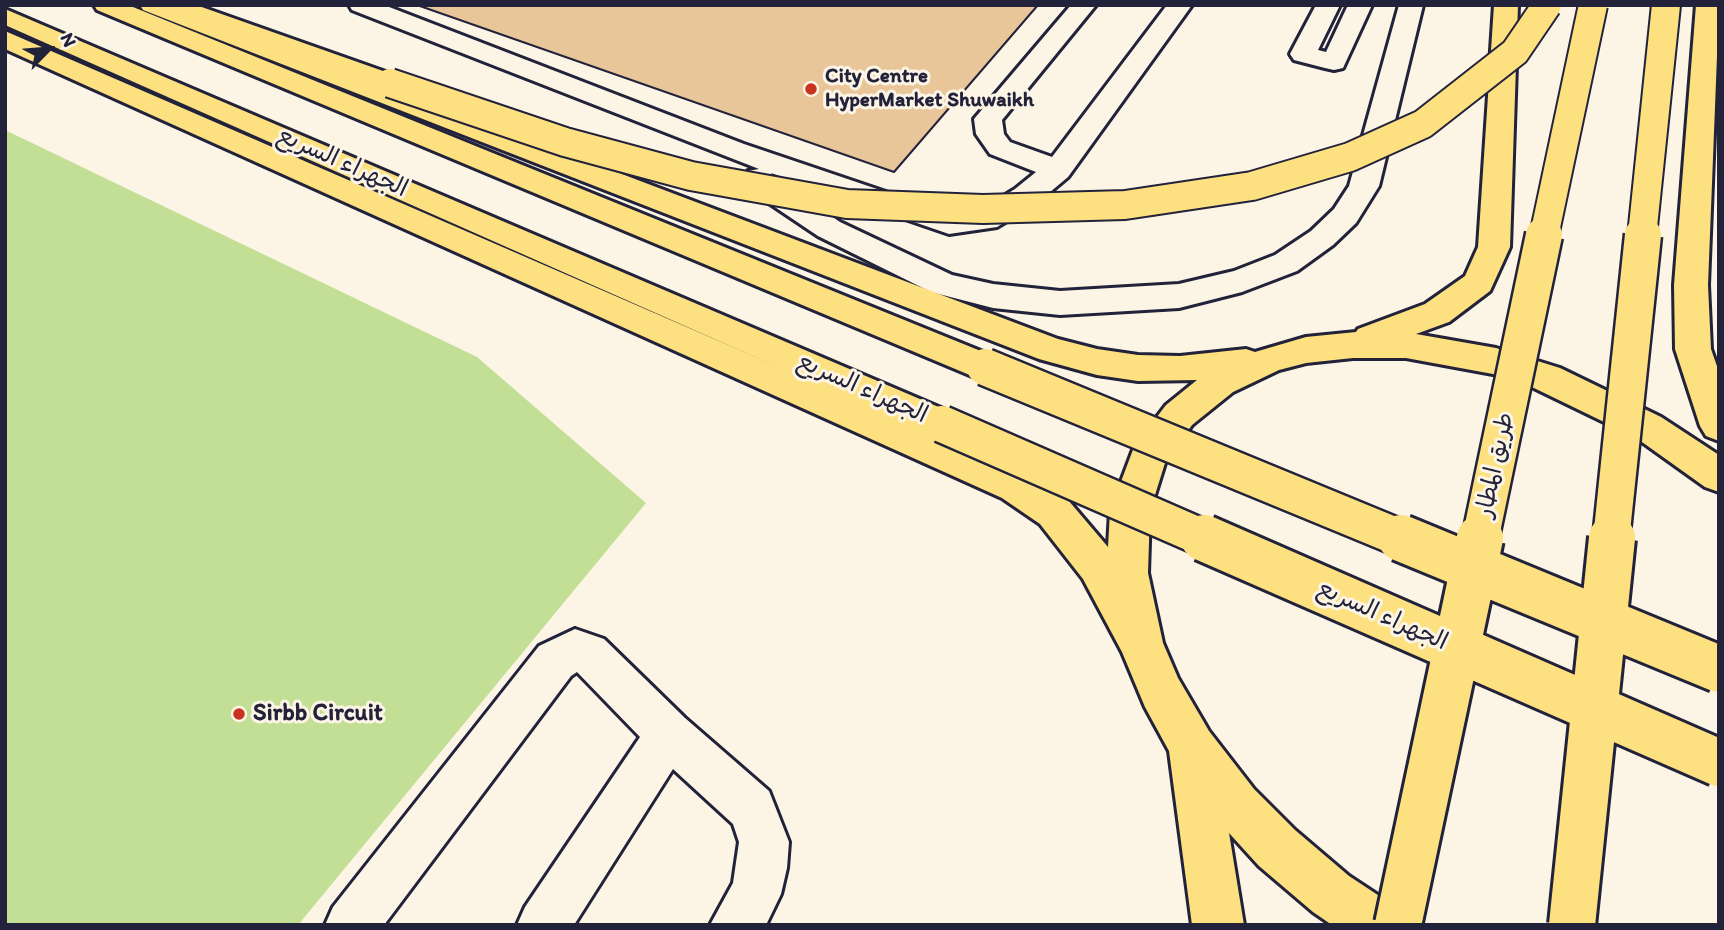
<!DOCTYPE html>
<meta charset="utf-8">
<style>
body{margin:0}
#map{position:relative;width:1724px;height:930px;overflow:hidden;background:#fcf5e5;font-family:Itim,sans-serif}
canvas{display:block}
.frame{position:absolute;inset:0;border:7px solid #22223b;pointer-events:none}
.north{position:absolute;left:14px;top:14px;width:70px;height:70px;-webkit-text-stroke:5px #fcf5e5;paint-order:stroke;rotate:65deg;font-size:19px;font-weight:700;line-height:28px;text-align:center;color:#22223b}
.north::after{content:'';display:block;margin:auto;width:24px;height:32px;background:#22223b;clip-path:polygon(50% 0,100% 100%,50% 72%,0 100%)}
</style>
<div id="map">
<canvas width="1724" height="930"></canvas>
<div class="frame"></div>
<div class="north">N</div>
</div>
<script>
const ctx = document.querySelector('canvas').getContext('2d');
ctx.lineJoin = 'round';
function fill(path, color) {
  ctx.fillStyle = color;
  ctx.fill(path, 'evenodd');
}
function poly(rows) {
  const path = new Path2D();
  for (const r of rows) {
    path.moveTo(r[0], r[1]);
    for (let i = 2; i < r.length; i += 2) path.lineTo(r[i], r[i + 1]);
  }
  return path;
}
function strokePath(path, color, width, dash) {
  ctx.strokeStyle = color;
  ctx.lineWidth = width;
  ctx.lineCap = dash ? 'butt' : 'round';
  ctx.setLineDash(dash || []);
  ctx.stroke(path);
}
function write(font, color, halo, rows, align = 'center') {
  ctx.font = font + ' Itim,"Playpen Sans Arabic",sans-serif';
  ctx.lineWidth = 6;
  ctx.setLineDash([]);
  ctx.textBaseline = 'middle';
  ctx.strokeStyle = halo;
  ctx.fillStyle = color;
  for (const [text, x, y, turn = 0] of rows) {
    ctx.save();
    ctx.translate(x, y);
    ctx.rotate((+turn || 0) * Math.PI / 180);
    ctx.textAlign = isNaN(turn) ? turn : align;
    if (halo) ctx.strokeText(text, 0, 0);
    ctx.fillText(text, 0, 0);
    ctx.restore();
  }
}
fill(poly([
 [5,130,477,357,646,503,298,925,5,925]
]), '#c3df96');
const building = poly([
 [417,5,1038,5,894,172,417,5]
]);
fill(building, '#e9c59a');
strokePath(building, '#22223b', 2);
const minor = poly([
 [349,5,384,5,744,144,951,214,979,211,1015,189,1036,172,990,154,976,134,974,119,1071,5,1096,5,1002,120,1004,134,1010,142,1052,157,1167,5,1192,5,1068,177,1037,203,997,227,949,234,771,173,776,179,840,222,952,275,993,284,1060,291,1179,284,1234,271,1275,255,1311,231,1334,209,1349,186,1399,5,1423,5,1379,186,1356,223,1333,245,1297,271,1242,292,1179,308,1060,315,993,308,931,292,818,236,754,193,744,178,748,171,759,169,352,10,349,5],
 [1316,5,1340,5,1318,50,1326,52,1348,5,1372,5,1343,68,1334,70,1325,68,1294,60,1290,54,1316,5],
 [575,629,604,639,685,718,769,791,789,842,787,868,781,894,766,925,710,925,733,883,739,842,733,824,673,769,574,925,517,925,525,907,640,737,577,672,571,676,384,925,325,925,333,907,539,646,575,629]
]);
const major = poly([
 [140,5,175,5,1058,339,1097,349,1138,355,1180,356,1246,349,1255,352,1306,337,1356,332,1358,329,1425,304,1465,276,1478,247,1494,5,1518,5,1510,247,1490,291,1449,322,1416,334,1496,348,1560,368,1661,417,1719,455,1719,492,1705,487,1635,437,1534,388,1493,374,1406,358,1353,358,1306,363,1279,370,1233,392,1192,425,1165,463,1150,511,1148,573,1163,643,1178,678,1209,731,1254,789,1295,830,1349,876,1396,907,1404,925,1332,925,1313,912,1259,866,1229,833,1244,925,1192,925,1169,751,1145,707,1122,652,1083,579,1040,524,1002,498,5,49,5,31,1030,476,1068,500,1108,547,1110,511,1134,447,1166,405,1197,380,1138,381,1097,375,1039,359,143,10,140,5],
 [1696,5,1719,5,1708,285,1711,349,1719,372,1719,441,1706,436,1700,426,1675,349,1674,285,1696,5]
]);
const highway = poly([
 [94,5,128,5,998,358,1003,367,998,376,985,380,972,376,97,10,94,5],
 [160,5,196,5,400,77,404,83,400,89,390,91,380,89,163,10,160,5],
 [5,9,955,414,961,424,955,434,942,439,929,434,5,25,5,9]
]);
strokePath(minor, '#22223b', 6);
strokePath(major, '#22223b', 6);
strokePath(highway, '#22223b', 6);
fill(minor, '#fcf5e5');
fill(major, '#fde080');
fill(highway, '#fde080');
const highwayBridgeFar2 = poly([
 [390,83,565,142,691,176,847,204,983,209,1125,205,1252,186,1350,157,1423,124,1515,52,1547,5],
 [1544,236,1593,5],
 [1642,236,1666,5]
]);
const highwayBridgeFar1 = poly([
 [985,367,1405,540],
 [942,424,1208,540],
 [1480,540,1544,235],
 [1611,540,1643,235]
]);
const highwayBridge = poly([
 [1204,538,1719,763],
 [1401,538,1719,669],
 [1398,925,1480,538],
 [1572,925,1612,538]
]);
strokePath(highwayBridgeFar2, '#22223b', 32, []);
strokePath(highwayBridgeFar1, '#22223b', 41, []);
strokePath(highwayBridge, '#22223b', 52, []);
strokePath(highwayBridgeFar2, '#fde080', 28);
strokePath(highwayBridgeFar1, '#fde080', 36);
strokePath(highwayBridge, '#fde080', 46);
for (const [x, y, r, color] of [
 [811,89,7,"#c8321e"],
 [239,714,7,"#c8321e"]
]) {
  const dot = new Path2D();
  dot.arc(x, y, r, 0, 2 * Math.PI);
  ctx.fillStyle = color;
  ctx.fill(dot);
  strokePath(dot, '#fcf5e5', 2.5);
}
write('bold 21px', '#22223b', '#fcf5e5', [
 ["City Centre",825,77],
 ["HyperMarket Shuwaikh",825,101]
], 'left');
write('24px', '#22223b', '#fcf5e5', [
 ["الجهراء السريع",342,163,24],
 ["الجهراء السريع",862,389,24],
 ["طريق المطار",1496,465,-78],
 ["الجهراء السريع",1382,616,24]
]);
write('bold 24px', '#22223b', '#fcf5e5', [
 ["Sirbb Circuit",253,714]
], 'left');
</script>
